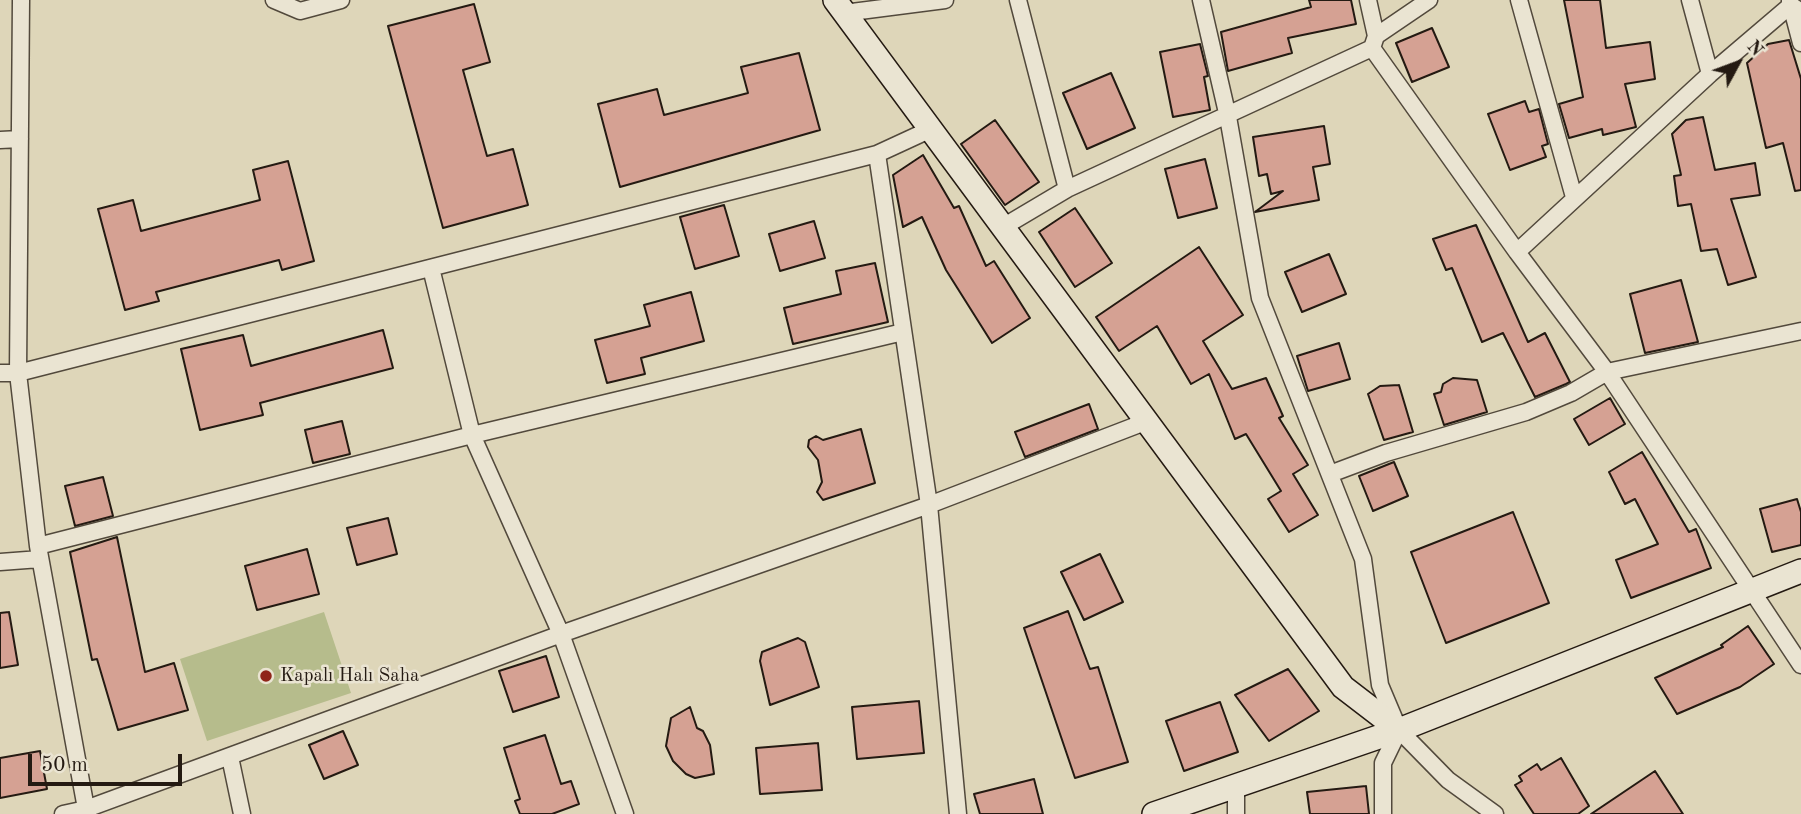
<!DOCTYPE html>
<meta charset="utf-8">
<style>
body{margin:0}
#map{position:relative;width:1801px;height:814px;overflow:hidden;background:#ded6b9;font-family:"Old Standard TT",serif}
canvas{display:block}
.north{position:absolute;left:1703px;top:28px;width:70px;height:70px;-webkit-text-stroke:5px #eae4d2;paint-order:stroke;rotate:49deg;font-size:19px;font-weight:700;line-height:28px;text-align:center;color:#241a12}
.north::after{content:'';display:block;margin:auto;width:24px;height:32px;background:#241a12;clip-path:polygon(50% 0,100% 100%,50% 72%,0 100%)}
.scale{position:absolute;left:28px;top:754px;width:154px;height:32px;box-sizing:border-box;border:4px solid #241a12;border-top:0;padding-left:9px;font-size:21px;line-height:24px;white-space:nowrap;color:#241a12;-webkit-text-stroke:5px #eae4d2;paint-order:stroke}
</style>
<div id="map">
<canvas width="1801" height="814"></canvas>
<div class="north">N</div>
<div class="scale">50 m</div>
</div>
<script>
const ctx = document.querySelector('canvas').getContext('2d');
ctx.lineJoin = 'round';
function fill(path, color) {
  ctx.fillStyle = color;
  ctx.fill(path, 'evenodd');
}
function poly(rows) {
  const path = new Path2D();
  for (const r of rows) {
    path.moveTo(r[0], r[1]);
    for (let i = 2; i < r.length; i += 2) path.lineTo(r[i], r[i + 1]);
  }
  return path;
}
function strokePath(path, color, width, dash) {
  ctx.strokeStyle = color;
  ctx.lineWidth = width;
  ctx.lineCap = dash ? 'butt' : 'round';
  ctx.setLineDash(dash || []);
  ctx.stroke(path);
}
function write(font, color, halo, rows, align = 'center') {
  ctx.font = font + ' "Old Standard TT",serif';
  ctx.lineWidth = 5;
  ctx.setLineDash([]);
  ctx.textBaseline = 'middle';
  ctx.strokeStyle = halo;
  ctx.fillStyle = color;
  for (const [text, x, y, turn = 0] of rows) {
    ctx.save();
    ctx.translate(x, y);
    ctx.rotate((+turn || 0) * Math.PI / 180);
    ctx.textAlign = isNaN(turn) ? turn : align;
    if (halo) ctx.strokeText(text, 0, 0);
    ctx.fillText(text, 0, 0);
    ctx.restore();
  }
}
fill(poly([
 [324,612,351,693,207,741,180,659]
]), '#b6bc8c');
const building = poly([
 [1309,0,1351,0,1356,24,1288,38,1292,53,1228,71,1221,32,1311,7,1309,0],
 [1564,0,1600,0,1606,48,1650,42,1655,79,1625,84,1636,127,1603,135,1602,129,1569,138,1559,104,1583,97,1564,0],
 [474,4,490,62,463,70,487,156,513,149,528,205,443,228,388,26,474,4],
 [1432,28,1449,67,1412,82,1396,43,1432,28],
 [1789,40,1801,79,1801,190,1795,191,1783,143,1766,148,1747,63,1768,44,1789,40],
 [1200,44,1208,76,1204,77,1210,110,1173,117,1160,52,1200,44],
 [799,53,820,130,620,187,598,104,657,89,664,115,748,93,741,67,799,53],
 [1111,73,1135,128,1087,149,1063,93,1111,73],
 [1525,101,1529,112,1539,109,1548,144,1542,146,1546,157,1510,170,1488,114,1525,101],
 [1703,117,1715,170,1755,163,1760,195,1731,199,1756,277,1728,285,1717,249,1701,251,1691,204,1678,206,1674,176,1681,175,1672,134,1686,120,1703,117],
 [995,120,1039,182,1005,205,961,144,995,120],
 [1324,126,1330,164,1313,167,1319,200,1255,212,1283,191,1271,194,1267,174,1259,176,1253,137,1324,126],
 [923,155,954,208,959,206,986,266,994,261,1030,318,992,343,946,270,922,217,903,227,893,175,923,155],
 [1205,159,1217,208,1178,218,1165,169,1205,159],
 [288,161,314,261,282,270,279,260,156,292,159,301,125,310,98,209,133,200,141,231,260,200,253,170,288,161],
 [724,205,739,256,695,269,680,217,724,205],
 [1075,208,1112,263,1075,287,1039,232,1075,208],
 [814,221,825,258,780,271,769,234,814,221],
 [1476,225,1528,342,1545,333,1570,382,1566,384,1535,397,1503,333,1482,342,1452,268,1446,270,1433,239,1476,225],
 [1199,247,1243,315,1203,341,1232,389,1266,378,1283,416,1279,418,1308,465,1293,474,1318,515,1289,532,1268,499,1281,491,1246,434,1235,439,1209,374,1191,384,1157,326,1119,351,1096,317,1199,247],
 [1329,254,1346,294,1302,312,1285,272,1329,254],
 [875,263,888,322,793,344,784,308,841,294,836,271,875,263],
 [1681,280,1698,342,1645,353,1630,294,1681,280],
 [691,292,704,341,641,358,645,374,607,383,595,340,650,326,644,305,691,292],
 [383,330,393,368,260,403,263,415,200,430,181,349,243,335,251,366,383,330],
 [1339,343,1350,379,1308,391,1297,356,1339,343],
 [1453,378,1477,380,1487,412,1444,425,1434,394,1441,392,1443,384,1453,378],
 [1399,385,1413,432,1384,440,1368,394,1380,386,1399,385],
 [1610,398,1625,424,1589,445,1574,419,1610,398],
 [1089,404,1098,429,1025,457,1015,432,1089,404],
 [342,421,350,454,313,463,305,430,342,421],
 [861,429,875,483,823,500,817,492,822,482,818,460,808,447,809,440,816,436,823,440,861,429],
 [1642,452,1689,532,1696,529,1711,568,1631,598,1616,560,1658,544,1635,499,1625,504,1609,472,1642,452],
 [1394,462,1408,496,1373,511,1359,476,1394,462],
 [103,477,113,516,75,526,65,486,103,477],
 [1797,499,1801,512,1801,545,1772,552,1760,509,1797,499],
 [1513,512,1549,603,1446,643,1411,552,1513,512],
 [388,518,397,554,357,565,347,528,388,518],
 [117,537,145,672,174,663,188,710,118,730,97,659,92,660,70,552,117,537],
 [307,549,319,594,257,610,245,566,307,549],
 [1100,554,1123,602,1084,620,1061,572,1100,554],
 [1068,611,1090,669,1098,667,1128,762,1075,778,1024,628,1068,611],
 [9,612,18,665,0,668,0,613,9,612],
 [1748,626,1774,664,1740,687,1677,714,1655,678,1723,647,1721,645,1748,626],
 [798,638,805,642,819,687,770,705,760,661,762,652,798,638],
 [546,656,559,697,513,712,499,671,546,656],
 [1288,669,1319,711,1269,741,1235,695,1288,669],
 [919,701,924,753,857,759,852,707,919,701],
 [1220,702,1238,752,1184,771,1166,721,1220,702],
 [690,707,697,728,703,731,710,745,714,774,695,778,686,774,673,761,666,746,671,718,690,707],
 [343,731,358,765,324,779,309,745,343,731],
 [545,735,561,784,571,781,579,804,552,814,520,814,515,801,520,799,504,748,545,735],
 [818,743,822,790,760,794,756,748,818,743],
 [40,751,47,789,0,798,0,758,40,751],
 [1561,758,1589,806,1578,814,1534,814,1515,785,1522,781,1519,776,1537,764,1541,770,1561,758],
 [1655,771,1683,814,1591,814,1655,771],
 [1034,779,1043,814,980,814,974,794,1034,779],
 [1366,786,1369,814,1310,814,1307,792,1366,786]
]);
fill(building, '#d5a193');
strokePath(building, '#241a12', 2);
const street = poly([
 [21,0,18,373,38,546,87,814],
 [274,0,300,11,341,0],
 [1018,0,1067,189],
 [1201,0,1228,117,1260,298,1363,559,1380,685,1399,730,1448,780,1495,814],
 [1368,0,1376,36],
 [1519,0,1574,197],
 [1690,0,1710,74],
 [1790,1,1801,43],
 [844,13,945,0],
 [1372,48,1517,252,1607,372,1801,665],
 [0,140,20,139],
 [877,154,929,505,958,814],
 [1003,227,1067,189,1372,48,1376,36,1429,0],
 [1517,252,1710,74,1791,5,1801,12],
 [431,268,472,435,561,634,625,814],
 [0,373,18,373,877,154,929,130],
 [1330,474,1386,453,1526,412,1571,393,1607,372,1801,331],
 [38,546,472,435,903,332],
 [0,562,40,559],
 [230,757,242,814],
 [1236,786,1236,814],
 [63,814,86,809,561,634,929,505,1145,422],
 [1383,814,1383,763,1399,730]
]);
const secondary = poly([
 [835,0,1343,687,1399,730],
 [1154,814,1399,730,1801,571]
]);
strokePath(street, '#52493c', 19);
strokePath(secondary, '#241a12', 26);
strokePath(street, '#eae4d2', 16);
strokePath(secondary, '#eae4d2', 23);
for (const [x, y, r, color] of [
 [266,676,7,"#8f2418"]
]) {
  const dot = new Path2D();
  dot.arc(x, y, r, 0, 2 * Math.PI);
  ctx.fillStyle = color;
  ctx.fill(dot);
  strokePath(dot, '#eae4d2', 2.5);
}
write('19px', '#241a12', '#eae4d2', [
 ["Kapalı Halı Saha",280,676]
], 'left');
</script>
